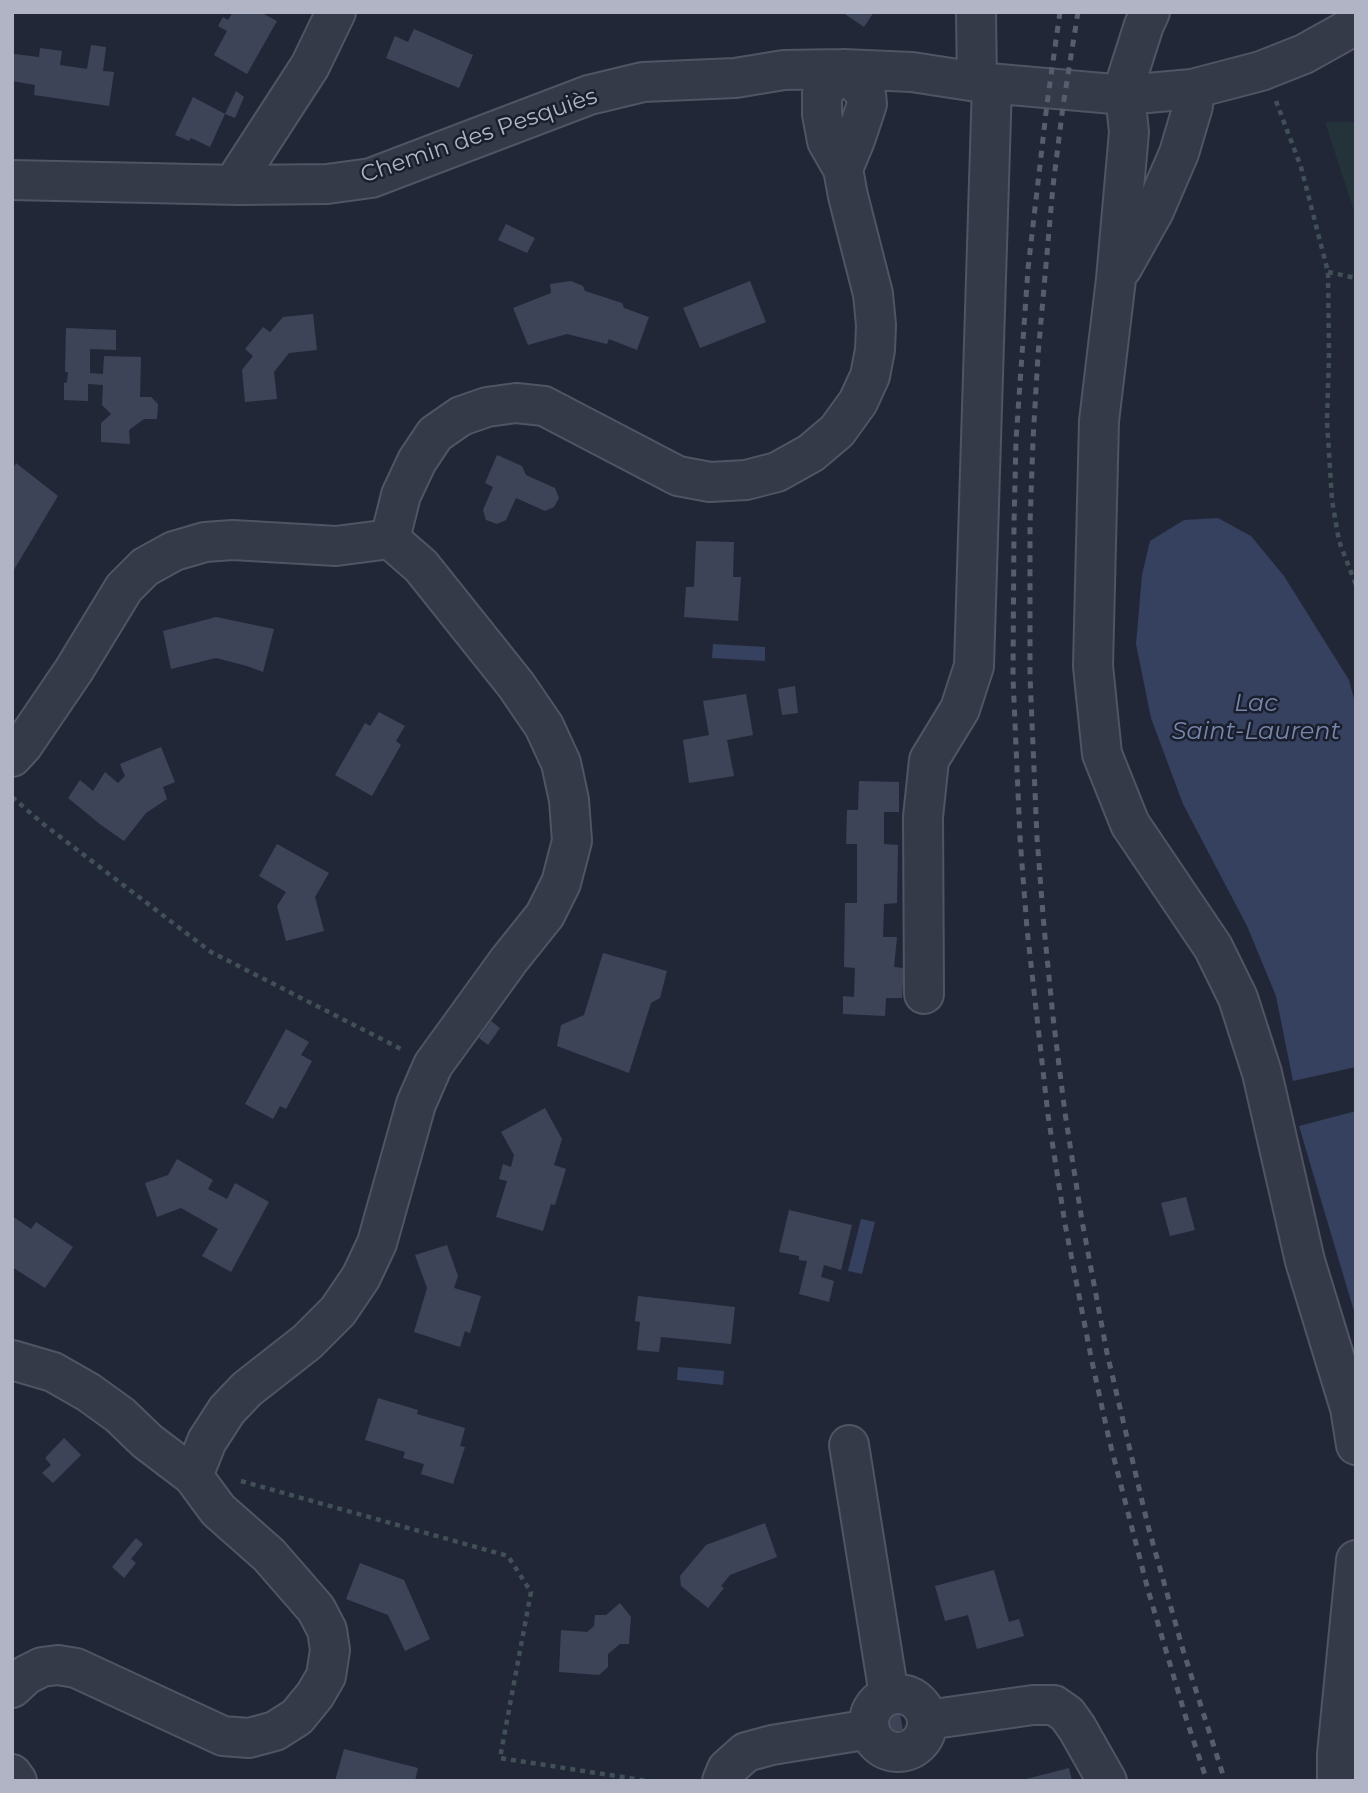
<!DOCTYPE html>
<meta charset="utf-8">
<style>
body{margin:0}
#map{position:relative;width:1368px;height:1793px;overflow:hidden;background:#222738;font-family:Montserrat,sans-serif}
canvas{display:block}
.frame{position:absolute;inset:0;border:14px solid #b0b4c5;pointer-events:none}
</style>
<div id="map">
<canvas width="1368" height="1793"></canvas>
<div class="frame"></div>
</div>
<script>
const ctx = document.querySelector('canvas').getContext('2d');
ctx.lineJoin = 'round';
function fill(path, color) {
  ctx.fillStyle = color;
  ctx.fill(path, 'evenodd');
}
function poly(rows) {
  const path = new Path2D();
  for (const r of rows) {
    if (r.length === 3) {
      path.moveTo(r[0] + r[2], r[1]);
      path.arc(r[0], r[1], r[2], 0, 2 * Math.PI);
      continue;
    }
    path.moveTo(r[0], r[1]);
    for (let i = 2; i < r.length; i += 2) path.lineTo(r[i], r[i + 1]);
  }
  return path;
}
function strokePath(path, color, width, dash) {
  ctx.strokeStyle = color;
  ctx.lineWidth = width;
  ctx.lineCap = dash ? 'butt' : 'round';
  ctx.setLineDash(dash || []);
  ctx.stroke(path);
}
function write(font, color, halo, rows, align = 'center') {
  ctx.font = font + ' Montserrat,sans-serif';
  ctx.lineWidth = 5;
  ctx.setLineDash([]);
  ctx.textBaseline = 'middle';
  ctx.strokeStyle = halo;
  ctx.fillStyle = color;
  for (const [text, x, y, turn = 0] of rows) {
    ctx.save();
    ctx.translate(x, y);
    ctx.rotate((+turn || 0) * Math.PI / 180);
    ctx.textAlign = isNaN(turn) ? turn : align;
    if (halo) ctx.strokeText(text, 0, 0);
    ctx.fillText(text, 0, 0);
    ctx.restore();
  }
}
fill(poly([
 [1325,122,1356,122,1356,217]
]), '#233339');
fill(poly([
 [1218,518,1251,536,1284,576,1349,680,1356,707,1356,1067,1293,1081,1276,996,1247,926,1183,804,1151,718,1136,644,1142,575,1150,541,1184,520],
 [713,644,765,647,765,661,712,658],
 [1356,1111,1356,1318,1299,1126],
 [861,1219,875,1222,862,1274,848,1271],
 [678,1367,724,1371,723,1385,677,1380]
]), '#36405f');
fill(poly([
 [233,12,265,12,264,14,277,21,247,74,214,55,227,31,218,26,223,17,228,20],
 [842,12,874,12,864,27],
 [414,29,473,55,459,88,386,58,395,36,408,42],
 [91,45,106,47,103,71,114,72,109,106,34,95,35,85,12,81,14,54,39,57,40,48,62,51,60,65,87,69],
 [236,91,244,97,235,118,225,114],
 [193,97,225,114,210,147,191,138,189,141,175,135],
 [506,224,535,238,527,253,498,240],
 [571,281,583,286,585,291,622,303,624,308,649,317,637,350,609,339,607,344,567,334,528,345,513,308,551,293,550,284],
 [750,281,766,322,700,348,683,308],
 [313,314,317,350,289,353,274,372,277,399,245,402,242,370,253,356,245,349,263,327,270,332,283,317],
 [66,328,116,330,116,350,90,349,90,373,103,374,104,356,141,357,140,397,151,397,158,404,157,419,144,419,129,430,130,444,101,442,101,423,111,414,102,405,103,385,88,384,88,401,64,400,64,383,67,382,68,372,65,372],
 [497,455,522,466,526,475,555,488,559,498,554,507,545,511,516,498,506,520,497,524,486,520,483,510,493,487,485,483],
 [16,463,58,496,12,573,12,470],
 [696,541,734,542,733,577,741,577,738,621,684,617,686,587,694,587],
 [216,617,274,629,263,672,247,666,216,658,171,669,163,631],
 [795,686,798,713,782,715,778,689],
 [746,694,753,735,727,740,734,776,689,783,683,740,709,735,703,701],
 [379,712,405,726,396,741,401,745,372,796,335,775,365,723,370,726],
 [161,747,175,782,163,787,167,799,146,813,124,841,101,825,68,798,80,780,93,791,105,772,118,783,125,776,120,764],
 [859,781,899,782,899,812,884,812,884,844,898,845,897,903,884,904,883,937,897,937,894,967,904,968,902,998,886,998,885,1016,843,1014,843,996,854,997,855,968,844,967,845,903,857,903,857,844,846,844,847,810,858,810],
 [277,844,329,873,315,897,324,931,286,941,277,906,286,892,259,876],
 [603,953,667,971,660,998,651,1003,629,1073,557,1046,561,1025,584,1015],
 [491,1021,500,1028,488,1045,479,1038],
 [286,1029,309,1042,301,1055,312,1061,286,1109,280,1106,273,1119,245,1104],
 [545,1108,562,1139,554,1165,566,1169,555,1205,551,1204,543,1231,496,1217,507,1181,499,1179,503,1164,511,1167,514,1155,501,1132],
 [177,1159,213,1180,208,1189,227,1199,235,1183,269,1202,231,1272,202,1256,218,1229,181,1208,157,1217,145,1183,168,1175],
 [1186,1197,1195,1230,1170,1236,1161,1203],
 [789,1210,852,1225,841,1270,824,1265,821,1277,834,1281,829,1302,799,1294,807,1261,799,1260,799,1256,779,1252],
 [12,1216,31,1229,36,1222,73,1247,45,1288,12,1267],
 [447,1245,458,1276,454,1288,481,1296,470,1333,465,1331,460,1347,414,1332,427,1288,415,1255],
 [638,1296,735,1307,731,1344,661,1337,659,1352,637,1350,640,1322,635,1321],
 [378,1398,418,1410,417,1414,465,1428,460,1446,465,1447,453,1484,421,1474,424,1464,403,1458,405,1452,365,1440],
 [64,1438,81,1455,53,1483,42,1473,51,1465,45,1458],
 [765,1523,777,1557,730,1575,721,1586,724,1588,708,1608,681,1586,680,1576,706,1545],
 [136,1538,143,1544,131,1559,136,1563,124,1578,112,1567],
 [360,1563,404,1580,430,1639,405,1651,388,1615,346,1599],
 [994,1570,1009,1622,1019,1619,1024,1636,977,1649,968,1615,945,1621,935,1586],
 [620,1603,631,1617,629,1644,620,1644,608,1654,608,1667,599,1675,559,1672,561,1630,587,1632,594,1626,595,1615,606,1615],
 [900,1714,903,1730,891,1732,888,1716],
 [344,1749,418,1768,415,1781,335,1781],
 [1069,1768,1072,1781,1022,1781,1022,1780]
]), '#3e4458');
const minor = poly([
 [976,12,977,82],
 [1150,12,1144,25,1127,78,1125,95,1129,132,1116,279,1099,421,1093,666,1102,754,1130,824,1213,947,1238,998,1262,1073,1305,1261,1350,1408,1356,1445],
 [12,180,239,185,327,184,371,178,589,95,643,82,735,78,784,70,843,69,912,72,977,82,1125,95,1192,89,1261,71,1304,54,1356,25],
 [239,185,240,174,310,66,336,12],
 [1122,268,1154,211,1179,153,1193,106,1192,89],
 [12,757,23,745,74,670,124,588,145,567,174,551,205,542,233,540,336,546,390,539],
 [924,994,923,817,929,760,960,709,974,666,992,84],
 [12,1360,53,1372,88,1392,120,1415,147,1441,193,1476],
 [849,1445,889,1695],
 [12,1688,26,1675,42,1667,58,1665,76,1668,223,1736,249,1738,275,1731,297,1717,315,1695,326,1676,330,1650,327,1630,316,1609,269,1555,218,1510,193,1476,207,1441,227,1410,247,1389,307,1342,338,1311,361,1277,377,1243,416,1104,433,1065,509,960,545,915,561,883,572,841,569,800,561,763,544,726,516,685,421,566,390,539,401,495,417,461,435,434,461,416,487,407,516,403,544,406,678,476,710,482,746,480,777,472,811,453,837,431,858,402,870,376,875,350,876,325,873,294,848,196,843,169,827,141,822,114,822,93,843,69,866,94,867,104,855,140,843,169],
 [898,1723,29],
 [927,1720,1033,1705,1054,1705,1067,1714,1077,1728,1107,1781],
 [12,1774,17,1781],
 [722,1781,727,1769,746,1752,772,1745,870,1729],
 [1337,1781,1337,1754,1356,1560]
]);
strokePath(minor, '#505463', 42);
strokePath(poly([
 [1276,101,1301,167,1328,272,1329,355,1327,421,1332,500,1339,541,1356,585],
 [1328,272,1356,278],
 [12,797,42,823,211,952,403,1050],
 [241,1481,508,1556,531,1592,500,1758,648,1781]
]), '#415056', 4.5, [5, 5]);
strokePath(minor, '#353a48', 38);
strokePath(poly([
 [1060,12,1047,104,1028,269,1016,440,1014,524,1013,677,1020,838,1027,929,1048,1115,1065,1224,1091,1357,1109,1439,1148,1590,1186,1718,1207,1781],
 [1078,12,1063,106,1053,186,1038,355,1033,440,1030,524,1030,676,1037,838,1044,927,1053,1017,1065,1113,1082,1221,1107,1353,1148,1526,1183,1650,1225,1781]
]), '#575d6f', 5, [7, 7]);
write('23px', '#b0b4c5', '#1a1f2d', [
 ["Chemin des Pesquiès",479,136,-19]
]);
write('italic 24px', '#7886ac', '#1a1f2d', [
 ["Lac",1256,704],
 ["Saint-Laurent",1256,732]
]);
</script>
